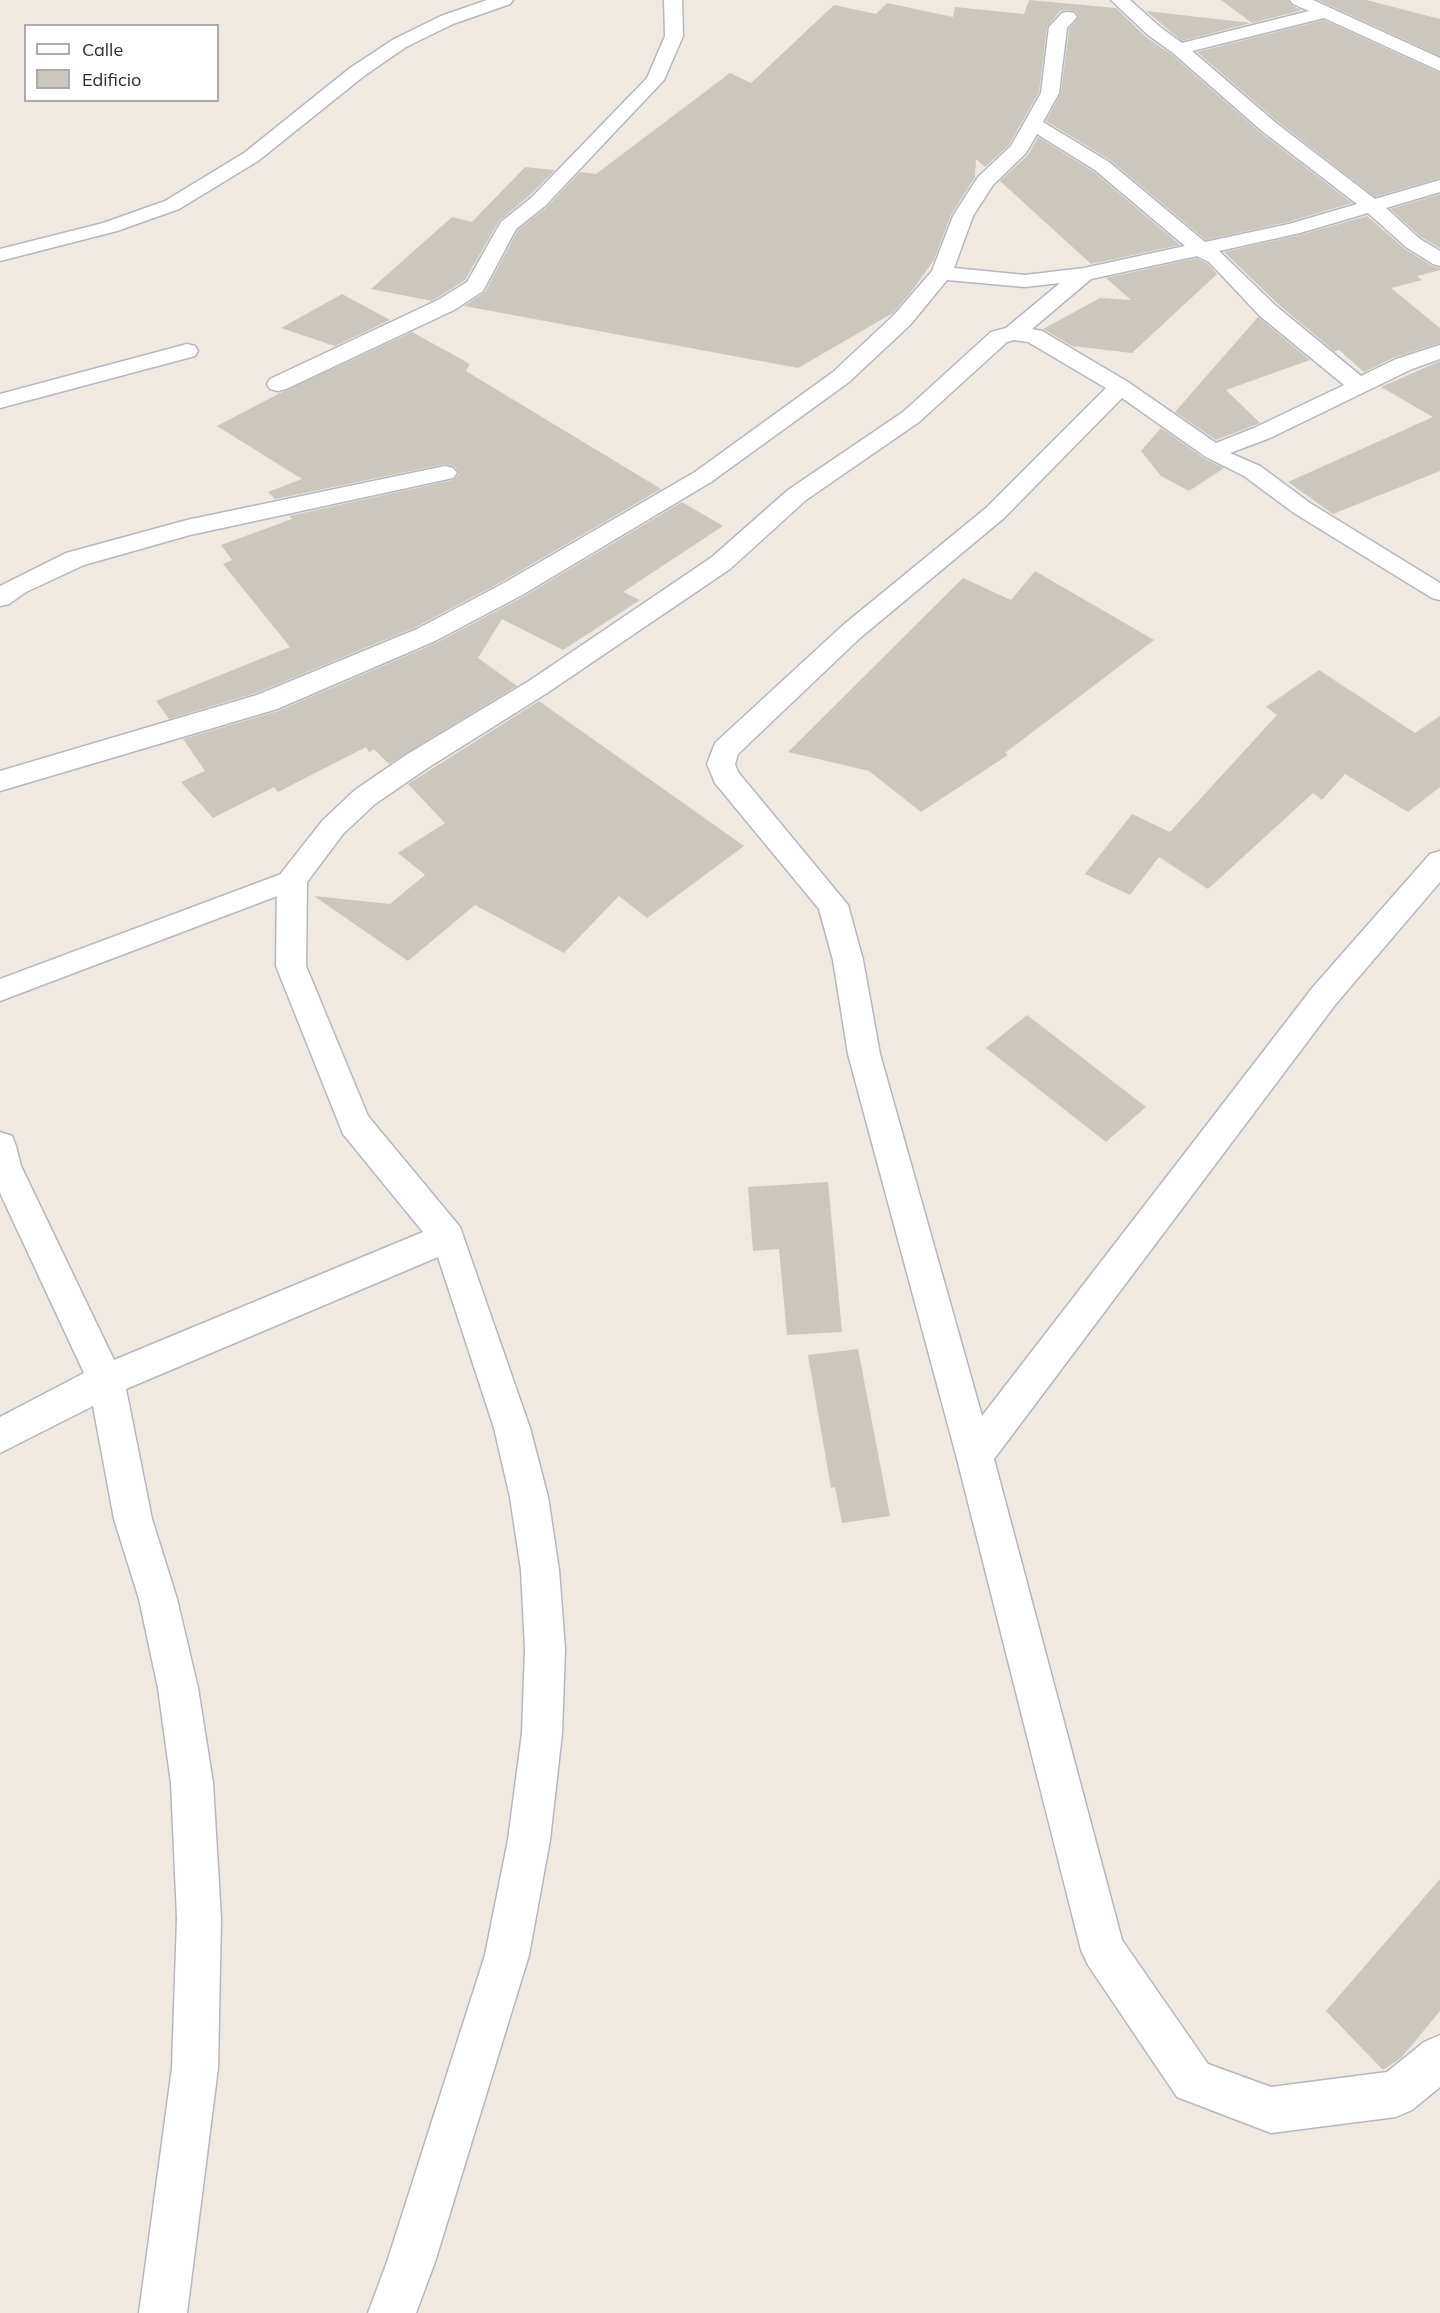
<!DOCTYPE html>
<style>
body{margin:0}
#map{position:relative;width:1440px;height:2313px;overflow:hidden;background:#efe9e1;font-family:Mulish,sans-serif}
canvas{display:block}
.legend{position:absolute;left:24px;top:24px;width:195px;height:78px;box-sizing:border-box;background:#fff;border:2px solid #ababab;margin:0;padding:8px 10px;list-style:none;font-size:18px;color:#2e2e2e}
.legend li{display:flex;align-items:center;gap:12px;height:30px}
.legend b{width:30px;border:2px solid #ababab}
</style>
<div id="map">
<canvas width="1440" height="2313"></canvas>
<ul class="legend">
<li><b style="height:8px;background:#fff"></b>Calle</li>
<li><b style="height:16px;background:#cbc7bf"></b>Edificio</li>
</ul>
</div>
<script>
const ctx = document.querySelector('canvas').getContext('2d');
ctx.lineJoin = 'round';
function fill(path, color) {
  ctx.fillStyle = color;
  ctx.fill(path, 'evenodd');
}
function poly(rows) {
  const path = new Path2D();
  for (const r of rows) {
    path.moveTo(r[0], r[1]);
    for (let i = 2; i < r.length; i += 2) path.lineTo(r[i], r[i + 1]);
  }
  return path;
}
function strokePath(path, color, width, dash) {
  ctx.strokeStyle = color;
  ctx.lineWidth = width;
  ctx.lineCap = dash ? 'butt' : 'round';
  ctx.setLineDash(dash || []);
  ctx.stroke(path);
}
fill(poly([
 [1029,0,1116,8,1146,37,1172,55,1261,133,1352,203,1288,222,1206,240,1110,160,1046,121,1061,93,1069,29,1079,17,1076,12,1068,10,1060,11,1047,27,1039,92,1009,145,985,167,976,159,975,177,951,215,934,260,911,292,893,313,798,368,464,306,485,292,518,230,546,208,580,172,596,174,730,73,751,83,834,5,876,14,887,3,953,17,955,7,1024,14],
 [1221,0,1288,0,1292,6,1302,10,1252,23],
 [1318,0,1366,0,1440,19,1440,56],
 [1146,11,1251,23,1182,41],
 [1324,20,1440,73,1440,178,1375,197,1277,121,1197,52],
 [1038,137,1094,172,1180,245,1091,264,1000,181,1028,155],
 [525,167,555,170,529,196,499,221,465,280,432,301,371,289,452,217,472,222],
 [1440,194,1440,248,1421,237,1390,209],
 [1367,216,1405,249,1432,266,1440,268,1440,270,1417,276,1422,280,1391,288,1440,328,1440,343,1395,357,1364,372,1339,350,1334,351,1278,304,1224,252,1300,235],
 [1197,258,1208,264,1217,274,1132,353,1072,346,1043,329,1100,298,1131,300,1106,278],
 [342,294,390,320,335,346,281,328],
 [1258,317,1310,360,1226,390,1260,423,1216,440,1175,412],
 [412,332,470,364,466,371,661,489,503,581,416,627,256,693,169,719,156,701,290,647,223,564,232,560,221,545,292,519,289,516,453,480,459,474,455,467,445,464,275,499,268,492,302,479,217,426,280,393],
 [1440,361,1440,471,1333,514,1288,482,1433,417,1381,387],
 [1161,428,1205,459,1224,468,1189,491,1161,476,1141,451],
 [682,502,723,526,623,592,640,600,563,650,502,619,478,658,517,686,389,764,374,749,369,752,366,747,278,792,274,787,213,818,181,782,205,771,183,739,278,711,436,643,523,597],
 [1035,571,1154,640,1005,753,1008,755,921,812,869,771,788,752,963,578,1011,600],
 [1319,670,1415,733,1440,716,1440,787,1408,812,1345,774,1322,800,1313,793,1208,889,1159,857,1130,895,1085,874,1132,814,1170,832,1277,715,1266,707],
 [539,701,744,846,647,918,619,896,564,953,475,905,408,961,314,896,390,904,425,875,398,853,445,823,408,784],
 [1027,1015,1146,1107,1106,1142,986,1048],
 [828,1182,842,1332,787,1335,779,1249,753,1251,748,1187],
 [858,1349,890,1516,842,1523,835,1487,831,1488,808,1355],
 [1440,1879,1440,2011,1402,2057,1383,2070,1326,2011]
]), '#cbc7bf');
const lane = poly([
 [1214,446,1260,466,1310,503,1440,583,1440,600,1432,598,1294,513,1244,476,1206,457,1203,452,1206,447,1214,446],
 [292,870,301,873,305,880,301,887,0,1001,0,979,292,870]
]);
const street = poly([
 [487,0,513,0,510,4,453,24,406,47,364,76,258,161,179,209,117,231,0,261,0,249,103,223,165,201,244,153,350,68,394,39,441,16,487,0],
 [664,0,682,0,683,36,664,80,545,206,516,229,483,291,454,310,286,389,278,391,270,389,267,384,270,379,438,300,467,282,501,222,531,198,647,78,665,36,664,0],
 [1111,0,1130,0,1160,27,1182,43,1309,11,1293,4,1290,0,1313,0,1440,58,1440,71,1324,18,1192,51,1276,123,1375,199,1440,180,1440,192,1386,208,1420,239,1440,251,1440,266,1433,264,1406,247,1368,213,1300,233,1219,251,1276,306,1361,376,1396,359,1440,345,1440,359,1412,369,1270,438,1214,459,1206,457,1122,398,1004,518,860,638,738,754,735,764,738,772,848,905,863,960,880,1054,982,1416,1313,987,1430,854,1440,851,1440,882,1335,1005,994,1459,1122,1940,1208,2064,1271,2087,1387,2072,1424,2042,1440,2035,1440,2087,1412,2110,1396,2117,1271,2133,1177,2097,1088,1965,1081,1950,956,1455,848,1054,833,960,819,909,715,783,707,764,715,743,842,626,986,508,1106,388,1028,342,1014,340,1007,342,919,422,806,500,730,569,547,693,426,769,375,804,343,834,307,882,306,966,368,1116,460,1227,530,1428,548,1497,559,1570,565,1649,562,1733,550,1840,529,1955,435,2262,416,2313,368,2313,387,2262,485,1955,508,1840,522,1733,525,1649,521,1570,510,1497,494,1428,438,1257,126,1389,152,1519,177,1599,198,1688,213,1783,221,1918,218,2068,187,2313,139,2313,172,2068,177,1918,171,1783,158,1688,139,1599,114,1519,93,1406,0,1453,0,1417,84,1373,0,1193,0,1132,12,1136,16,1146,21,1166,114,1360,423,1232,343,1134,276,966,277,880,282,872,323,820,355,790,406,755,529,681,712,557,788,490,903,412,991,332,1006,328,1060,283,1025,287,947,280,910,325,849,382,711,482,522,595,435,641,277,709,0,791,0,771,257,695,417,629,504,583,695,472,833,372,894,315,932,271,953,216,978,177,1011,146,1041,93,1049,27,1062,13,1068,12,1074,13,1077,17,1067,28,1059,93,1043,122,1109,162,1205,242,1289,224,1357,204,1262,131,1173,53,1148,35,1111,0],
 [1037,134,1095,170,1185,246,1084,268,1025,275,954,268,973,216,993,185,1026,153,1037,134],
 [1197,256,1209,262,1260,316,1344,385,1254,428,1216,443,1128,382,1042,331,1032,329,1091,279,1197,256],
 [187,344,195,346,198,351,195,356,0,408,0,394,187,344],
 [445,466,453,468,457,473,453,478,190,535,84,565,26,592,9,604,0,606,0,586,66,553,187,520,445,466]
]);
strokePath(lane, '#b4b7c1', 3);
strokePath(street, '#b4b7c1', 3);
fill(lane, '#fff');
fill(street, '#fff');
</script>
